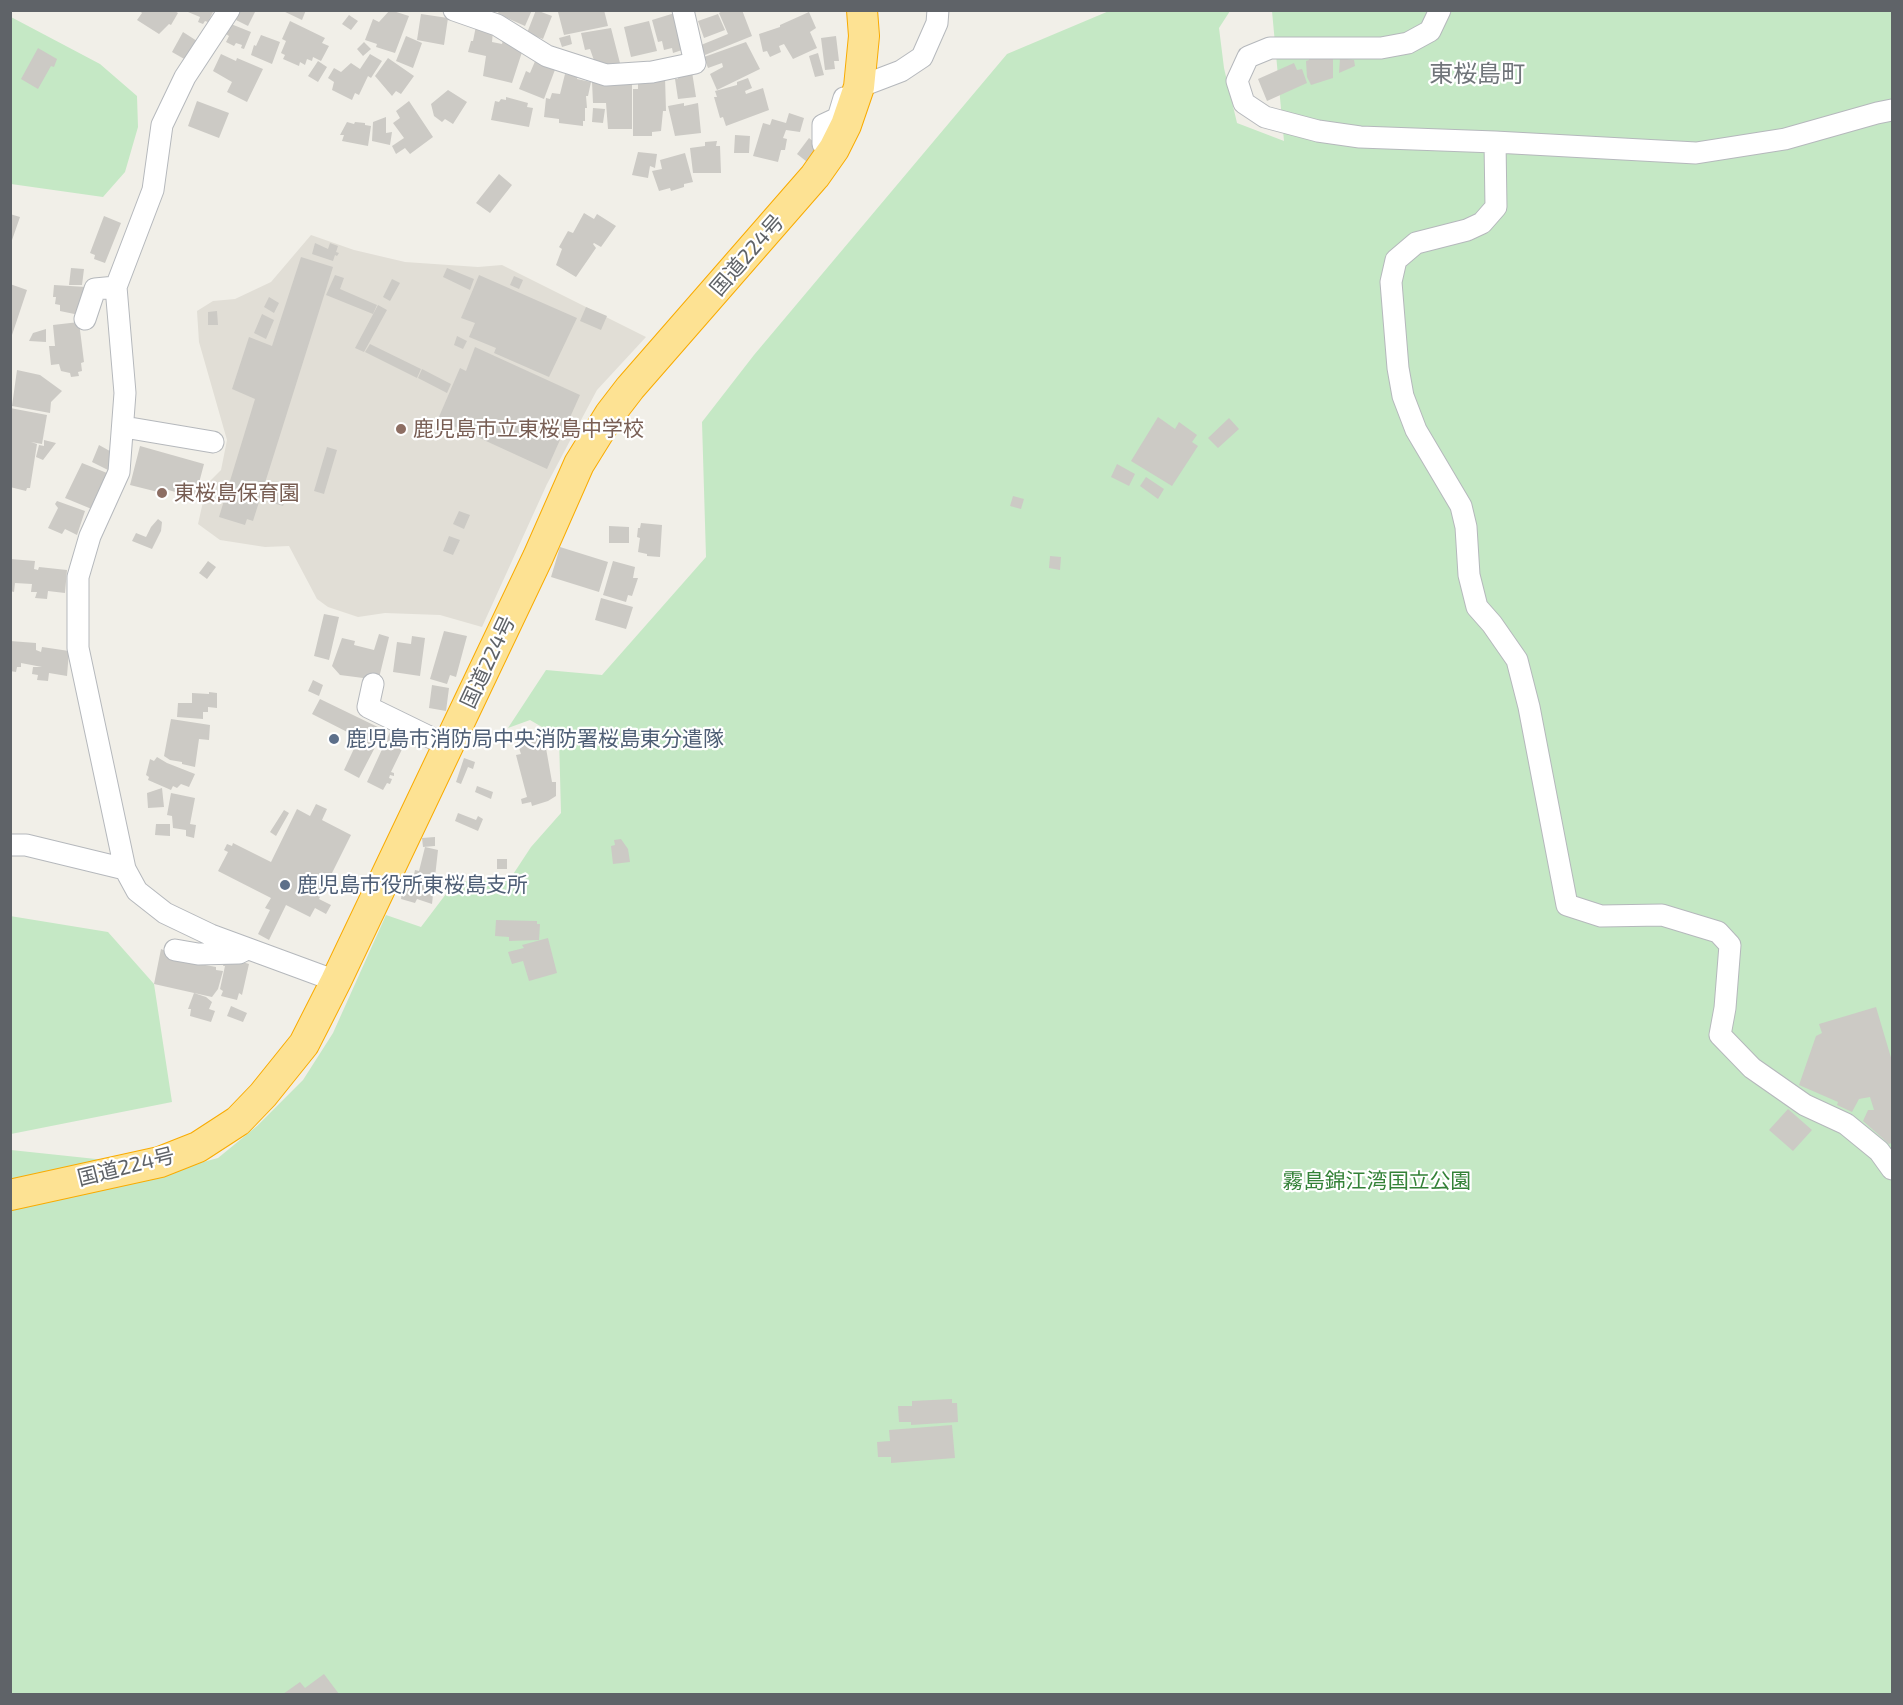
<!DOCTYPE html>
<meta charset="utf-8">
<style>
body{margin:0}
#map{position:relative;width:1903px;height:1705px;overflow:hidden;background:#f1efe8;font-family:"Exo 2",sans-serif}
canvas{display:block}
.frame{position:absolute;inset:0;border:12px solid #5f6368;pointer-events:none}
</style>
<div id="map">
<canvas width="1903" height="1705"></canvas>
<div class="frame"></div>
</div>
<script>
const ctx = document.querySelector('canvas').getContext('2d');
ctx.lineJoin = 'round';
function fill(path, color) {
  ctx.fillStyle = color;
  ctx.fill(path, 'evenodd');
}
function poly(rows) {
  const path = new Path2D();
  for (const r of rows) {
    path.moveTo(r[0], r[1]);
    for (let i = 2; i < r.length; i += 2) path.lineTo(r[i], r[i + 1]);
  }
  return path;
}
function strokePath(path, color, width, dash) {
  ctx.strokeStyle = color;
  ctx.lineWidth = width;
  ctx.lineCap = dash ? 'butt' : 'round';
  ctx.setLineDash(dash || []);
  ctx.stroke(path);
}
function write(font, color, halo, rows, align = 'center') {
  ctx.font = font + ' "Exo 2","Noto Sans JP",sans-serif';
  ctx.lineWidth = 4.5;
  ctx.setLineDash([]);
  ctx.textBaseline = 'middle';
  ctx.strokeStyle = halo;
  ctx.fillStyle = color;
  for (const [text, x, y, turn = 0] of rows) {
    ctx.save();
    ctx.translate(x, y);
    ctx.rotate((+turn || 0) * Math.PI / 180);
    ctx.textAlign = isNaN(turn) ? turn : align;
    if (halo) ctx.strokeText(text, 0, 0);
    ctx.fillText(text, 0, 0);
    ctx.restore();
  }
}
fill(poly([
 [311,235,354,250,405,262,478,267,502,265,646,337,597,390,547,484,482,627,440,615,385,613,358,617,328,607,317,599,289,546,265,547,220,540,198,524,207,484,221,470,227,440,199,342,197,311,213,301,235,299,271,282]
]), '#e1ded6');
fill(poly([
 [1109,11,1230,11,1219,28,1224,68,1237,123,1284,141,1272,11,1892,11,1892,1694,11,1694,11,1150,181,1168,218,1158,257,1126,303,1080,333,1033,386,915,421,927,455,882,510,879,531,847,561,813,559,737,530,720,508,728,546,670,602,675,706,557,702,422,754,355,1007,54],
 [11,17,100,64,137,96,138,127,125,172,103,197,11,184],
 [10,916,108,932,154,984,172,1102,11,1134]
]), '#c5e8c5');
fill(poly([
 [139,10,173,10,178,13,171,25,169,24,159,34,137,20,142,13],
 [189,10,214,10,208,22,205,21,203,24,198,22,200,17,188,12],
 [241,10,256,10,248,26,236,20],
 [281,10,306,10,302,20],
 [390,10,409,16,395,53,376,47,377,44,365,40,373,19,379,22],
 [499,10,532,10,525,26,498,14],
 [536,10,552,16,543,39,527,33],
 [604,10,608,26,564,35,558,12],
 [724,10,742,10,752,36,705,55,701,45,728,34,719,13],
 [678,12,688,48,673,53,672,48,664,50,662,41,658,42,652,20],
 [809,12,816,28,810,32,817,48,793,59,784,44,779,46,781,52,770,57,767,51,763,52,759,34,780,27,780,25],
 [421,14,448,18,444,45,417,40],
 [718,14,725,30,704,38,698,21],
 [349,15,358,21,351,30,342,24],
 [290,21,325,38,322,43,329,46,321,61,313,57,312,61,307,59,305,65,300,62,299,66,283,59,285,55,281,53,286,41,282,39],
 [649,21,657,51,631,57,624,27],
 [231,24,251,32,244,49,241,48,242,45,236,43,234,46,226,42,229,36,226,34],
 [476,26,493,31,492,42,502,44,504,37,523,49,512,83,483,76,486,56,468,52,471,41,473,41],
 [611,28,621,67,596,66,590,49,585,50,581,33],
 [183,32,197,41,186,60,172,52],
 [261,35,280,42,272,64,251,55,254,45,256,46],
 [570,35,572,44,562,47,559,38],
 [406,36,422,43,413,68,396,61],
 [836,36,839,61,834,61,835,69,825,70,821,38],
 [364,42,371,49,363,56,357,49],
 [746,42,760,69,717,90,710,74,723,67,722,63,708,68,704,57],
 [38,48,57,59,54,67,51,66,38,89,21,79],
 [818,53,824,75,815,77,809,56],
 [221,54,236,61,237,58,263,69,247,102,227,92,232,82,213,71],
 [370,54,382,61,371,78,368,76,359,95,355,93,352,100,332,90,334,82,328,78,334,68,341,72,351,63,360,69],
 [1333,56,1333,78,1311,85,1307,77,1306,61,1309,60,1309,57],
 [388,58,414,76,401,94,396,91,392,96,375,76],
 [1340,58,1354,60,1355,66,1339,73],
 [536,59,556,67,544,99,519,89,526,71,530,73],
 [318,61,327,67,318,82,308,76],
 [1294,63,1297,70,1302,69,1307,83,1267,101,1258,79],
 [678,72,692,72,696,97,678,99,675,79,678,79],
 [565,74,578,76,577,79,591,82,588,96,586,96,587,108,585,108,585,121,583,121,583,126,559,123,559,119,544,117,546,98,550,99,552,93,560,94],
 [665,77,666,111,663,111,661,131,652,132,652,136,633,136,633,89,638,89,638,79],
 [748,78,752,88,745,91,746,94,763,88,769,110,726,126,723,117,720,118,714,97,717,97,715,91,737,85,737,82],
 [592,82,632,83,632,129,608,129,606,103,593,103],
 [448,90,467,102,453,124,445,119,442,122,434,116,431,104],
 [506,97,528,103,527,107,533,108,529,127,491,120,495,101,499,102,501,99,506,100],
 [197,101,229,113,219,138,188,126],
 [409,101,433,137,410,154,405,148,396,154,392,146,404,138,393,123,400,118,396,111],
 [684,103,684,106,698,103,701,133,675,136,668,106],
 [593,108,605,109,603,123,592,122],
 [789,113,804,118,800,132,786,130,783,138,787,139,785,150,781,150,778,162,753,156,763,123,770,125,772,119,786,123],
 [386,117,386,133,392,132,390,145,372,141,373,122],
 [347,122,354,124,355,122,365,123,365,125,371,126,368,146,342,141,344,135,340,135],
 [735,135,750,136,749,153,734,153],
 [809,138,823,149,811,165,797,154],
 [717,141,716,146,720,146,721,173,693,173,690,148,705,146,705,142],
 [638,152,657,154,655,168,650,166,648,178,632,175],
 [685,153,693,182,684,184,684,187,671,191,670,188,659,191,652,171,662,169,660,160],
 [499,174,512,185,490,213,476,203],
 [584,213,594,219,597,214,616,226,601,247,594,243,593,244,596,248,576,277,556,265,562,249,559,247,568,231,573,233],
 [10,214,20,217,11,243,10,243],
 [104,216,121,223,105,263,94,259,95,255,90,253],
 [315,243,328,249,330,243,338,246,336,252,339,253,337,256,335,255,333,261,312,254],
 [301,257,333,267,253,521,247,519,245,525,219,517,255,399,232,389,249,337,272,346],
 [71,268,84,269,82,285,69,285],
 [447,268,474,279,470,290,443,277],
 [335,275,344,278,340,289,377,305,373,314,326,295],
 [479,275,577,318,549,377,494,353,496,348,469,337,475,323,461,318],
 [514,276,523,280,519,289,510,285],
 [392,279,400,283,390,301,383,297],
 [10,284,27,290,11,338,10,338],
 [54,285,86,287,84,316,60,311,60,305,55,304,56,297,53,297],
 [269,297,279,303,274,313,264,307],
 [378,305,387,310,364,352,355,348],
 [586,307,607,316,601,330,580,321],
 [217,311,218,325,208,325,208,312],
 [262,314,274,320,266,339,254,333],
 [79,322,84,362,81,363,82,371,78,372,79,376,71,377,70,373,61,371,59,364,51,365,49,346,55,346,53,325],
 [46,329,46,342,29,341,33,333],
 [457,336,467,341,463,349,454,345],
 [370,344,421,369,417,378,365,352],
 [475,347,580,395,547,469,438,419,460,368,466,371],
 [422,369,451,384,447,393,418,378],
 [17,370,40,375,62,391,51,402,50,413,12,406],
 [10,408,47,415,42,444,31,442,37,444,30,488,27,488,26,491,10,487],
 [1158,417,1175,429,1179,422,1197,435,1192,442,1198,446,1172,486,1131,461],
 [1229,418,1239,429,1218,448,1208,438],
 [44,440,56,443,43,460,36,457,39,445,44,446],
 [99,445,117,455,110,471,92,462],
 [140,446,204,464,195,498,162,488,162,493,130,485],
 [327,447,337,450,324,494,314,491],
 [82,463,107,473,103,481,106,482,94,510,65,498],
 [1117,464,1135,474,1129,486,1111,477],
 [1146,477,1164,489,1158,499,1140,486],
 [281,482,290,486,283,506,273,503],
 [1013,496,1024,499,1021,509,1010,506],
 [57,501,85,511,77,535,65,529,62,534,48,528,58,508,55,504],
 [459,511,470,515,464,529,453,524],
 [158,519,162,522,161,531,152,549,132,541,136,533,146,537,151,527],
 [641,523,662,525,660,557,647,556,647,554,638,552,640,538,637,537,638,528,640,528],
 [609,526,629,527,629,543,609,543],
 [449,536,460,540,453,555,443,551],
 [560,547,608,562,599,592,551,577],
 [1050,556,1061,557,1060,570,1049,568],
 [10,559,35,561,34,569,38,570,39,567,67,570,65,593,48,591,47,599,35,598,37,592,31,592,32,584,15,583,14,592,10,591],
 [208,561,216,567,207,579,199,573],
 [613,561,635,567,633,578,638,578,632,596,628,595,626,602,603,595],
 [601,598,633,607,626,629,595,620],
 [324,614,339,617,329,660,314,656],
 [444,631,467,636,456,677,450,675,447,684,430,679],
 [379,634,389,637,379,678,371,679,340,675,332,666,342,638,355,641,354,645,374,650],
 [412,636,425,638,420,676,393,672,397,642,411,644],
 [10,641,36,643,36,650,41,652,42,647,69,651,67,676,49,673,48,681,37,680,38,675,32,674,33,667,42,667,21,663,21,667,17,667,16,672,10,671],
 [313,680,323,685,319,696,308,691],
 [432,685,449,688,446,711,429,708],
 [209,692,217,693,217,708,208,707,208,712,203,712,203,719,177,717,178,703,192,703,192,693,209,694],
 [320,699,384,730,359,778,344,770,359,738,312,714],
 [171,719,210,725,209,740,199,739,195,767,182,764,182,762,170,760,164,756],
 [525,729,544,737,552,782,556,782,556,796,548,801,532,806,531,802,522,804,521,799,527,797,516,755,521,754,517,742],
 [390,732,407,739,391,772,394,773,394,776,390,775,389,778,392,779,390,784,387,783,383,790,367,782],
 [157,757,167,763,195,774,189,787,181,784,177,788,173,786,171,790,148,780,149,777,146,775,150,759,154,761],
 [464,758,475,762,473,769,468,767,461,784,456,782],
 [477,786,493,792,491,799,475,792],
 [162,788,164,807,148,808,147,793],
 [171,793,195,798,190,824,196,825,194,838,186,836,186,830,173,828,172,816,167,815],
 [316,804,327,809,322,820,351,835,319,899,331,905,326,914,315,908,310,917,286,905,269,940,258,934,270,910,265,908,271,898,218,871,228,852,224,850,227,844,232,846,233,843,271,862,297,809,310,816],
 [284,810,289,813,276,836,270,832],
 [458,813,476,820,478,816,483,819,478,831,455,821],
 [156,824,170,824,170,836,155,835],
 [435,837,435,846,423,847,422,838],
 [621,839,628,849,630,862,613,864,611,846,615,845,614,840],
 [425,847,438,850,432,904,417,899,415,903,401,899,403,882,412,885,415,870,419,871],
 [497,859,507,859,507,869,497,869],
 [496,920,537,921,537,924,540,924,539,940,509,941,509,937,495,936],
 [548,938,557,973,529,981,523,961,512,964,508,952,524,948,522,945],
 [161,949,195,963,216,967,216,970,223,971,218,989,212,997,154,984],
 [226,957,249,964,242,995,239,993,237,1000,221,996,223,991,220,989,225,966,223,966],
 [194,993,206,997,212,1002,209,1009,215,1011,211,1022,190,1016,191,1009,188,1009],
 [231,1006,247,1013,243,1022,227,1016],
 [1876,1007,1892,1061,1892,1143,1889,1144,1863,1121,1868,1110,1874,1110,1870,1097,1859,1099,1852,1112,1837,1105,1838,1102,1799,1085,1816,1036,1822,1033,1819,1024],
 [1788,1109,1812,1130,1793,1151,1769,1130],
 [952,1399,952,1403,957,1403,958,1422,911,1425,911,1422,899,1422,898,1406,912,1406,912,1401],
 [952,1425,955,1458,891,1463,891,1457,878,1457,877,1442,890,1441,889,1430],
 [324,1674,339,1694,283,1694,300,1682,305,1688]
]), '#cccac5');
const minor = poly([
 [229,10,185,77,162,125,153,190,116,287,125,393,119,472,90,536,78,577,78,648,125,869,137,891,165,913,211,935,336,981],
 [454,10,497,25,547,56,606,75,652,72,695,63,683,10],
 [1440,10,1430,31,1408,43,1381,48,1270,48,1248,57,1237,81,1244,103,1265,117,1318,131,1360,137,1495,142,1696,153,1785,139,1877,113,1892,110],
 [859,87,901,71,922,57,937,23,938,10],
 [1495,142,1496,207,1482,223,1467,230,1416,243,1396,260,1391,282,1398,368,1403,396,1416,430,1461,506,1466,527,1469,575,1477,607,1492,624,1517,660,1529,707,1567,905,1601,916,1662,915,1718,932,1730,945,1725,1008,1720,1035,1752,1068,1805,1105,1846,1124,1879,1151,1892,1169],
 [823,144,823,125,838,118,844,98],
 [85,319,95,289,116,287],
 [124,427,213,442],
 [373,684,368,707,448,746],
 [10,845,26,845,125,869],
 [175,950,198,954,239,953,245,950]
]);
const highway = poly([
 [10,1195,160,1162,198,1147,238,1121,263,1095,304,1044,336,981,538,557,579,464,610,414,630,388,815,176,834,149,846,125,859,87,864,36,862,10]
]);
strokePath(minor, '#b5b8bc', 23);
strokePath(highway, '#f9ab00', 32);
strokePath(minor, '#fff', 21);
strokePath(highway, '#fde293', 30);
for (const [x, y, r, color] of [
 [401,429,6,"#8d6e63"],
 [162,493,6,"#8d6e63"],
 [334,739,6,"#5c6f8a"],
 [285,885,6,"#5c6f8a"]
]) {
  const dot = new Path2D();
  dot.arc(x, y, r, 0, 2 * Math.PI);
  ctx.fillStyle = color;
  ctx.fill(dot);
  strokePath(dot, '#fff', 2);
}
write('21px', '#5f6368', '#fff', [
 ["国道224号",747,255,-49],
 ["国道224号",488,662,-65],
 ["国道224号",126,1167,-14]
]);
write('21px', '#785e54', '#fff', [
 ["鹿児島市立東桜島中学校",413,429],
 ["東桜島保育園",174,493]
], 'left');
write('21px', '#4e5e75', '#fff', [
 ["鹿児島市消防局中央消防署桜島東分遣隊",346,739],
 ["鹿児島市役所東桜島支所",297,885]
], 'left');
write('21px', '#348238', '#fff', [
 ["霧島錦江湾国立公園",1377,1181]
]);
write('24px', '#70757a', '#fff', [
 ["東桜島町",1477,74]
]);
</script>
